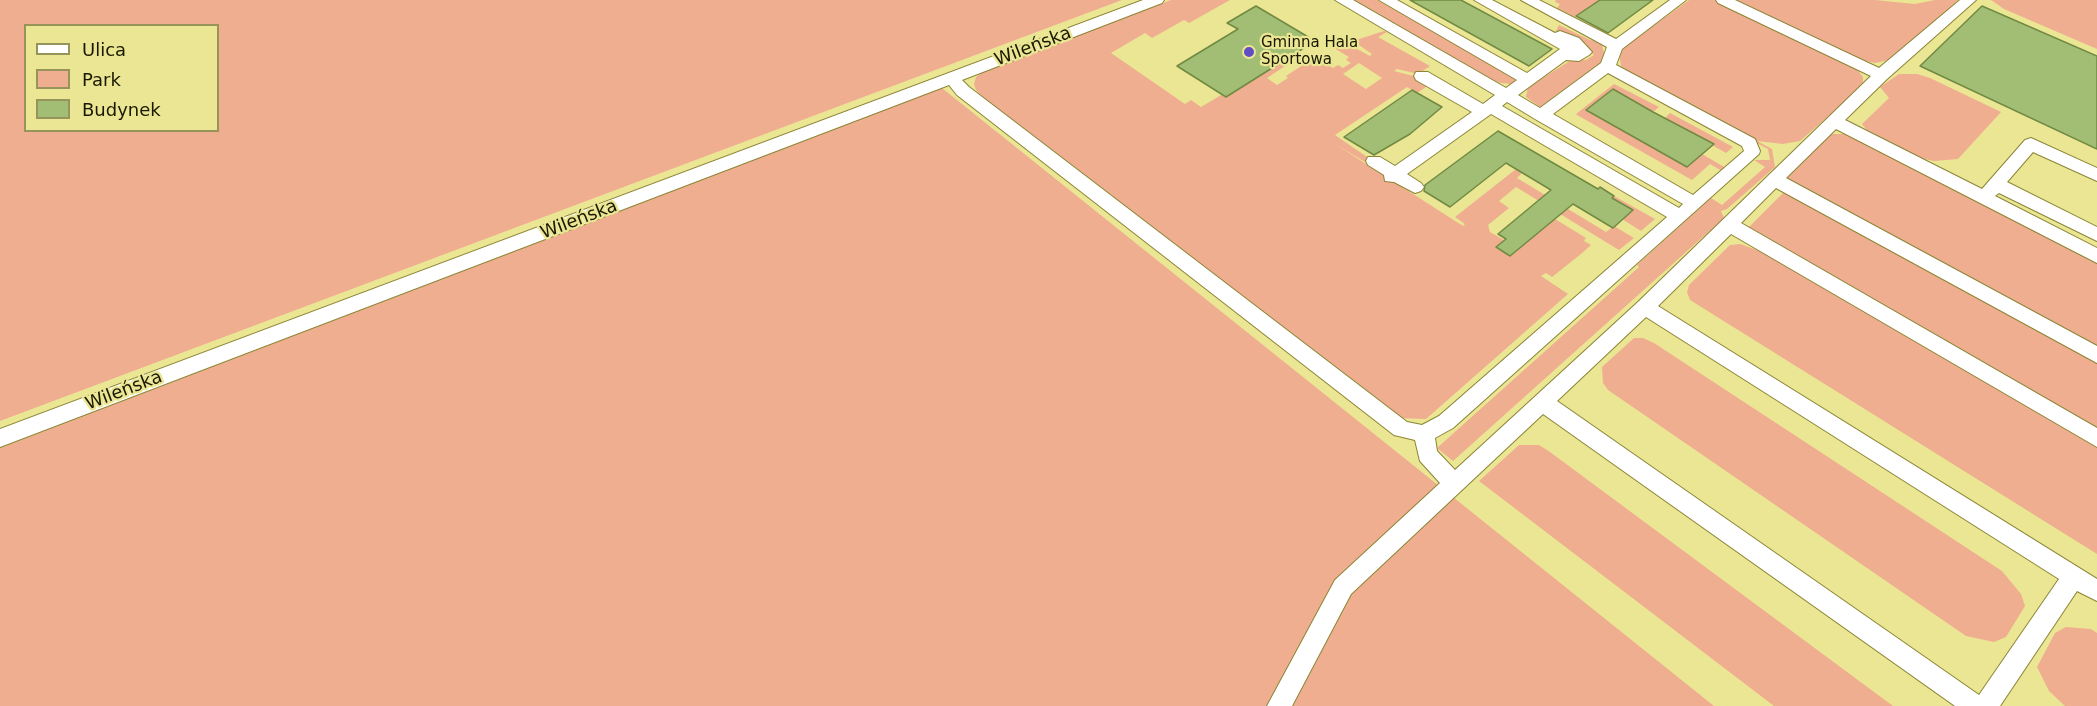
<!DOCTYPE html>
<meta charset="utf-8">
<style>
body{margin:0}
#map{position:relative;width:2097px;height:706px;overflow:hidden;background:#eae694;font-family:"DejaVu Sans",sans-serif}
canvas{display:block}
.legend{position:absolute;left:24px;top:24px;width:195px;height:108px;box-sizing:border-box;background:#eae694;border:2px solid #979459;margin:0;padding:8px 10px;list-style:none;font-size:18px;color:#1a1801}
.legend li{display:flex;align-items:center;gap:12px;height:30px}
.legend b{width:30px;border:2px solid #979459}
</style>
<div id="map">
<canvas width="2097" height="706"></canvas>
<ul class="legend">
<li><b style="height:8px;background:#fff"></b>Ulica</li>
<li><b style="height:16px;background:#f0ae90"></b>Park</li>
<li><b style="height:16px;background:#a2be74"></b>Budynek</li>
</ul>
</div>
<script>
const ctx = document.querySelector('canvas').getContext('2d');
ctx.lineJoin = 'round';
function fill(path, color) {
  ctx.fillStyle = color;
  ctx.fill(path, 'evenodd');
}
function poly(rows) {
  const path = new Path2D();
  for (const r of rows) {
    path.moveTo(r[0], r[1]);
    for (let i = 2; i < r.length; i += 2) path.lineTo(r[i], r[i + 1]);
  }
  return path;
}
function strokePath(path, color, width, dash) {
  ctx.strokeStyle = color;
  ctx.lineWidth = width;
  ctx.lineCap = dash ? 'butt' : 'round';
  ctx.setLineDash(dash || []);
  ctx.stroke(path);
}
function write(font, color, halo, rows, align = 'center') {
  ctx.font = font + ' "DejaVu Sans",sans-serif';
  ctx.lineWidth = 4.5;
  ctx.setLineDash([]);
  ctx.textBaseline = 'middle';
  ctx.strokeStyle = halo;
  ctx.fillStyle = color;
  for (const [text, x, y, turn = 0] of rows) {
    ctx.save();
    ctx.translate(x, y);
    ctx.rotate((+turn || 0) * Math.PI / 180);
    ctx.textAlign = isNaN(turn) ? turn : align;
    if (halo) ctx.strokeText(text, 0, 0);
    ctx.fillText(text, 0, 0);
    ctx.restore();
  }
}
fill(poly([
 [0,0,1122,0,0,421],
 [26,26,218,26,218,130,26,130],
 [1171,0,1230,0,1189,23,1184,20,1152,38,1145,33,1111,53,1185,104,1191,100,1201,107,1221,95,1226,97,1292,55,1297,58,1267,78,1277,85,1288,78,1286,76,1315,57,1333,68,1338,65,1343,68,1351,63,1346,60,1349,57,1334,48,1348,44,1370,56,1372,54,1353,41,1384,31,1387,32,1378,37,1430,66,1418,74,1397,69,1394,71,1414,76,1429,85,1417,93,1407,87,1335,135,1370,159,1365,162,1335,144,1463,226,1465,224,1455,217,1516,169,1522,173,1517,178,1606,232,1614,226,1634,238,1619,250,1516,187,1499,201,1509,208,1488,225,1490,232,1504,240,1496,248,1510,256,1555,219,1586,238,1584,241,1591,245,1581,254,1552,277,1546,273,1541,276,1568,294,1426,419,1398,418,992,106,976,90,974,84,976,77,984,71],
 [1359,63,1382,78,1366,89,1343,74],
 [1352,0,1377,0,1518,79,1511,84,1493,82],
 [1556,0,1600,0,1575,17,1557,8,1560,4,1555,2],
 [1689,0,1718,0,1855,67,1863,77,1863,86,1800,141,1783,144,1757,141,1772,149,1775,167,1727,209,1721,211,1724,218,1453,461,1437,448,1639,267,1637,265,1711,198,1722,205,1765,167,1754,160,1770,160,1768,149,1635,78,1621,66,1619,54,1623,48],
 [1731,0,1875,0,1915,4,1935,0,1958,0,1894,59,1875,63,1855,59],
 [1991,0,2097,0,2097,49,2004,9],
 [1559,25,1590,40,1601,42,1605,57,1604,60,1540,107,1526,97,1528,87,1573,59,1586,60,1594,55,1579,38,1556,31],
 [1899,74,1917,74,1930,78,2001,112,1958,159,1934,161,1920,158,1870,134,1862,124,1889,98,1880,87],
 [1614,84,1659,107,1653,112,1613,89,1586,110,1687,167,1702,154,1726,168,1722,171,1710,164,1692,180,1577,115,1576,114],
 [942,88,1714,706,0,706,0,448],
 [1670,113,1733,147,1726,153,1712,145,1665,118],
 [1833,134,1849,134,2097,262,2097,351,1792,185,1787,179,1788,173,1827,136],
 [1785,191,2097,360,2097,429,1748,228],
 [1614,196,1655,219,1641,231,1622,219,1633,210,1612,198],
 [1740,244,1760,251,2097,445,2097,554,1690,300,1687,292,1689,285,1730,245],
 [1634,338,1643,338,1654,343,2002,571,2021,594,2025,606,2006,637,1994,642,1966,636,1608,390,1603,383,1602,367],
 [1519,445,1539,445,1550,452,1893,706,1774,706,1479,481],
 [2066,627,2091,629,2097,633,2097,706,2065,706,2049,691,2037,667,2055,633]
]), '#f0ae90');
const building = poly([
 [1410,0,1461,0,1552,49,1529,66,1410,0],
 [1600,0,1653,0,1608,33,1576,16,1600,0],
 [1256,6,1315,41,1226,97,1177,66,1238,29,1227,23,1256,6],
 [1982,6,2097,56,2097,149,1920,66,1982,6],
 [1613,89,1653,112,1714,144,1687,167,1586,110,1613,89],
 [1412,90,1442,107,1410,134,1374,155,1344,137,1412,90],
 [1498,131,1598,189,1600,187,1614,196,1612,198,1633,210,1613,228,1573,204,1510,256,1496,247,1506,239,1498,234,1551,190,1506,163,1450,207,1424,191,1425,185,1498,131]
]);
fill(building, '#a2be74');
strokePath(building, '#708a41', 1.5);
const minor = poly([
 [1143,0,1164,0,1162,3,962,80,969,87,1407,422,1422,425,1439,416,1667,217,1491,114,1407,174,1421,183,1424,187,1421,191,1415,193,1394,182,1385,181,1384,175,1368,165,1366,161,1368,157,1380,157,1395,166,1472,112,1416,80,1414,76,1416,72,1428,72,1483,104,1495,95,1335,0,1353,0,1506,88,1517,80,1379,0,1397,0,1527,73,1560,49,1474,0,1492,0,1555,33,1560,31,1579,38,1592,52,1589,55,1579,61,1566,60,1518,95,1540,108,1601,63,1607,47,1521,0,1539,0,1616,39,1670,0,1686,0,1622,49,1616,65,1755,139,1760,151,1759,154,1453,428,1435,438,1437,451,1455,470,1638,302,1871,76,1718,3,1716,0,1735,0,1879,68,1960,0,1976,0,1887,79,1845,120,1982,189,2025,140,2031,138,2097,168,2097,181,2033,152,2007,182,2097,227,2097,241,1999,193,1995,196,2097,248,2097,263,1836,129,1786,178,2097,346,2097,363,1776,188,1741,223,2097,428,2097,447,1731,234,1658,306,2097,579,2097,601,2077,591,2000,706,1955,706,1543,414,1351,594,1292,706,1267,706,1335,580,1440,483,1420,461,1415,440,1394,435,957,95,949,85,0,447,0,429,1143,0],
 [1608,73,1742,146,1744,151,1693,195,1553,114,1608,73],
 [1507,102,1535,119,1683,204,1679,208,1502,106,1507,102],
 [1646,317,2059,579,1979,695,1557,401,1646,317]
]);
strokePath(minor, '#8b8534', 2);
fill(minor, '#fff');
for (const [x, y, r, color] of [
 [1249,52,6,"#604cc5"]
]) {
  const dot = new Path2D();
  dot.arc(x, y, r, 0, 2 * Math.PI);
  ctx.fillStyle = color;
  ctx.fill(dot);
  strokePath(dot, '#eae694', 2);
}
write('15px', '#1a1801', '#eae694', [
 ["Gminna Hala",1261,43],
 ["Sportowa",1261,60]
], 'left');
write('18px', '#1a1801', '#eae694', [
 ["Wileńska",1033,47,-21],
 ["Wileńska",579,220,-21],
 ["Wileńska",124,391,-21]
]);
</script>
